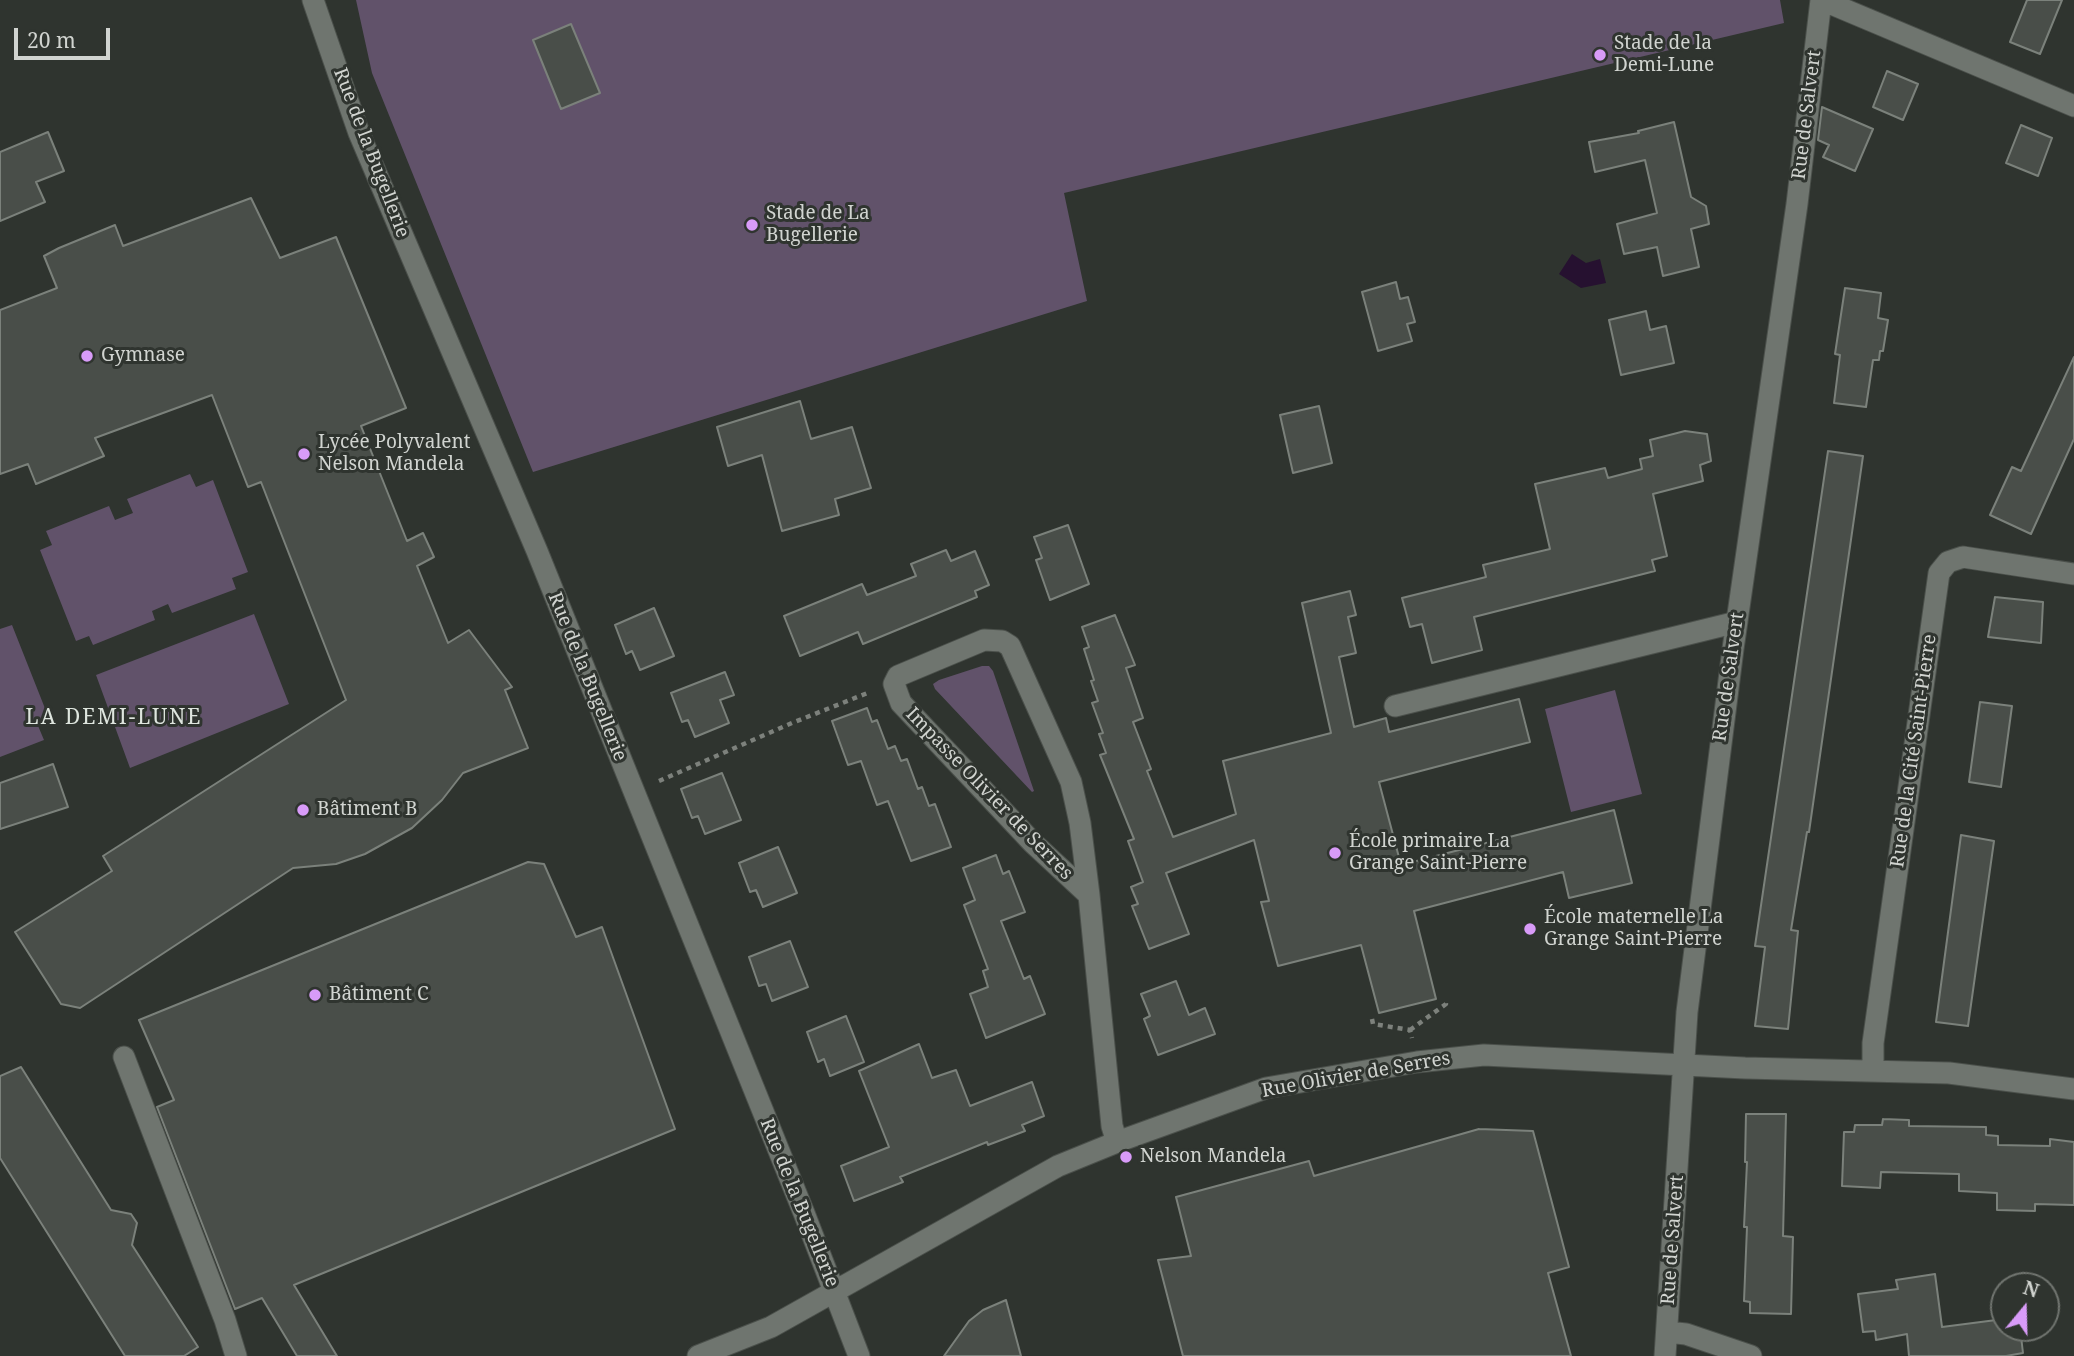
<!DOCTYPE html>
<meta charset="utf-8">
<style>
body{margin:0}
#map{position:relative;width:2074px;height:1356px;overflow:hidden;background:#2f342f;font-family:"Noto Serif",serif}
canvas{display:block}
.north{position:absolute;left:1990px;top:1272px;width:70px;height:70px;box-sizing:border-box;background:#2f342f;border:2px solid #70746f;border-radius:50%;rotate:19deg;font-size:19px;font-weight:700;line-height:28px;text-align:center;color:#d1d4d0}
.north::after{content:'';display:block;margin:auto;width:24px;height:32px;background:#d89bf8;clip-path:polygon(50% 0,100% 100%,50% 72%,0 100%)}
.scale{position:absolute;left:14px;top:28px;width:96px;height:32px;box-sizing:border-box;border:4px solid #d1d4d0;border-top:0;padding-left:9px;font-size:21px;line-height:24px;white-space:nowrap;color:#d1d4d0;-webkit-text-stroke:5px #2f342f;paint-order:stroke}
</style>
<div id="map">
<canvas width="2074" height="1356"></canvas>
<div class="north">N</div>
<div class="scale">20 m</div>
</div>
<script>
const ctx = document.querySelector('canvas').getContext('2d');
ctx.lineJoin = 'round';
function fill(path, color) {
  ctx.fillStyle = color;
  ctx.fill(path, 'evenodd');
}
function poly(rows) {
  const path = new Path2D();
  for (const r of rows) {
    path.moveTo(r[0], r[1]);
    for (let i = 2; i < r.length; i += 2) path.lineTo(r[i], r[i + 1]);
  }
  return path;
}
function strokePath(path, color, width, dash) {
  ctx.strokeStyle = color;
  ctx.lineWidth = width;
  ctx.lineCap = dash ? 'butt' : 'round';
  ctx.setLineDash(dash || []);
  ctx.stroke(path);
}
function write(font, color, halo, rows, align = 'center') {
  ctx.font = font + ' "Noto Serif",serif';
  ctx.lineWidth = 6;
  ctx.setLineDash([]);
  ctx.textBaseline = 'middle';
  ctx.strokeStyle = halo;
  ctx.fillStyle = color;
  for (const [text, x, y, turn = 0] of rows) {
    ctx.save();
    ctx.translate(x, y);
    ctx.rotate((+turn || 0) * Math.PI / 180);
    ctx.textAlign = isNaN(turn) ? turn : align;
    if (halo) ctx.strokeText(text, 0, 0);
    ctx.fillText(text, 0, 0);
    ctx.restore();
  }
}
fill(poly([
 [356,0,1780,0,1784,23,1064,193,1087,301,533,472,372,73],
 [190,474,196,487,213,480,248,572,232,578,236,589,172,613,168,604,152,611,155,620,93,645,89,636,76,641,40,550,52,545,46,531,109,506,115,520,133,513,127,499],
 [254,614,289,704,130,768,96,675],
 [12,625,48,716,36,721,44,740,0,757,0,629],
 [982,666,989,666,993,671,1034,791,1032,792,935,689,933,684,939,680],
 [1615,690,1642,794,1571,812,1545,709]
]), '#61526a');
fill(poly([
 [1572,254,1586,263,1600,259,1606,283,1581,288,1559,274]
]), '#261130');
const building = poly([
 [2027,0,2062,0,2040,54,2010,42,2027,0],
 [571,24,600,93,561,109,533,40,571,24],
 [1887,71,1918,84,1903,120,1873,107,1887,71],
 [1822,107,1873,129,1855,171,1823,157,1829,145,1818,140,1822,107],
 [1674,122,1691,197,1706,206,1709,224,1691,229,1699,267,1663,276,1657,247,1624,254,1617,224,1657,213,1645,160,1595,172,1589,142,1639,133,1638,131,1674,122],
 [2021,125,2052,138,2038,176,2006,163,2021,125],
 [48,132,64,171,36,182,45,202,0,221,0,152,48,132],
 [251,198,280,258,336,237,406,408,361,426,407,541,423,533,434,557,417,566,448,643,469,630,512,687,505,690,528,748,463,773,442,800,412,828,365,854,336,864,293,868,80,1008,61,1004,15,932,112,871,103,856,346,700,261,482,248,487,212,395,95,438,104,456,36,484,28,464,0,474,0,310,57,288,44,256,59,248,115,225,123,246,251,198],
 [1396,282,1400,299,1408,297,1415,322,1407,324,1412,341,1378,351,1362,292,1396,282],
 [1845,288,1881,293,1878,318,1888,320,1883,351,1880,351,1879,360,1873,360,1866,407,1834,403,1840,355,1835,354,1845,288],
 [1646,311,1650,330,1666,326,1674,363,1621,375,1609,320,1646,311],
 [2074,357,2074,439,2031,534,1990,515,2012,467,2021,471,2074,357],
 [800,401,811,439,852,427,871,488,835,499,839,515,782,531,762,455,728,466,717,427,800,401],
 [1319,406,1332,463,1293,473,1280,415,1319,406],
 [1685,431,1707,434,1711,461,1700,465,1703,481,1653,494,1667,556,1652,560,1655,571,1474,617,1482,650,1432,663,1422,624,1410,627,1402,598,1486,577,1483,565,1550,549,1535,484,1605,468,1608,478,1642,469,1640,459,1653,456,1650,440,1685,431],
 [1828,451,1863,456,1809,832,1807,832,1791,930,1798,931,1788,1029,1755,1026,1765,947,1755,946,1828,451],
 [1068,525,1089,584,1050,600,1036,560,1042,558,1034,537,1068,525],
 [946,550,951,561,975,551,989,585,975,591,977,597,863,644,858,632,800,656,784,616,862,584,867,595,916,576,911,564,946,550],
 [1350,591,1356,615,1348,617,1356,653,1339,657,1354,727,1386,718,1389,732,1519,699,1530,742,1379,782,1401,865,1614,810,1632,883,1569,898,1563,872,1414,911,1436,999,1379,1013,1361,945,1278,966,1261,902,1269,901,1254,840,1166,873,1189,934,1149,949,1132,906,1138,904,1131,887,1143,882,1128,841,1134,839,1100,755,1106,753,1099,734,1103,733,1092,703,1098,701,1091,681,1094,680,1084,649,1089,647,1082,627,1115,615,1135,665,1126,668,1143,718,1133,722,1151,769,1147,771,1173,837,1236,814,1223,761,1331,733,1302,603,1350,591],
 [1995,597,2043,602,2041,643,1988,637,1995,597],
 [654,608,674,656,640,670,632,651,626,654,615,625,654,608],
 [725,672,734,695,720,700,729,723,695,737,688,720,682,722,671,693,725,672],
 [1980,702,2012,706,2001,787,1969,782,1980,702],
 [867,708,872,722,877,720,888,749,895,746,901,761,907,759,918,789,922,787,929,806,935,804,951,847,911,861,888,801,877,805,861,761,848,765,832,721,867,708],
 [53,764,68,807,0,829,0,783,53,764],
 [722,773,741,820,705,834,698,816,692,818,681,789,722,773],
 [1961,835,1994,841,1968,1026,1936,1022,1961,835],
 [778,847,797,893,763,907,756,890,750,892,739,863,778,847],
 [996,855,1003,874,1009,871,1025,912,1001,921,1024,979,1030,976,1045,1014,986,1038,970,994,988,987,983,971,988,969,964,905,975,900,963,868,996,855],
 [528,862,544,864,576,937,602,927,675,1129,294,1285,337,1356,297,1356,262,1298,235,1309,157,1107,174,1100,139,1020,528,862],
 [790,941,808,987,772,1001,766,984,759,986,749,957,790,941],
 [1176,981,1189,1015,1205,1008,1215,1034,1158,1055,1144,1019,1150,1016,1141,994,1176,981],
 [846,1016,864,1062,830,1076,824,1059,818,1062,807,1032,846,1016],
 [919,1044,932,1078,956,1070,970,1106,1032,1082,1044,1116,1022,1125,1025,1131,988,1145,987,1142,900,1177,903,1182,854,1201,841,1166,889,1147,859,1071,919,1044],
 [21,1067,111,1210,131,1214,137,1223,132,1245,198,1347,184,1356,125,1356,0,1158,0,1076,21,1067],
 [1746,1114,1786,1114,1783,1236,1793,1237,1791,1314,1750,1313,1750,1302,1744,1301,1747,1227,1744,1227,1747,1162,1745,1162,1746,1114],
 [1883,1119,1909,1120,1909,1126,1986,1127,1986,1135,1998,1136,1998,1145,2050,1146,2050,1139,2074,1142,2074,1205,2035,1204,2035,1211,1997,1210,1997,1193,1959,1191,1959,1174,1881,1172,1880,1188,1842,1186,1844,1132,1854,1132,1855,1125,1882,1125,1883,1119],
 [1479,1129,1533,1131,1569,1267,1548,1273,1571,1356,1183,1356,1158,1260,1191,1256,1176,1197,1309,1161,1314,1176,1479,1129],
 [1935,1274,1942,1327,2004,1319,2004,1328,2020,1328,2023,1353,2006,1356,1909,1356,1907,1334,1876,1340,1875,1331,1863,1332,1858,1294,1898,1289,1896,1280,1935,1274],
 [1006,1300,1021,1356,944,1356,969,1321,983,1310,1006,1300]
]);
fill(building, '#494e49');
strokePath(building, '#7b817b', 2);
const minor = poly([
 [313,0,359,133,537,551,804,1213,859,1356],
 [1822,0,2074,106],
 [1395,706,1737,622],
 [1089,895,1080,823,1071,782,1010,646,1002,641,984,640,898,676,894,684,901,703,1033,843,1089,895,1112,1126,1117,1142],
 [124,1057,225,1320,236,1356],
 [1873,1071,1873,1043,1939,573,1948,562,1963,557,2074,574],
 [1667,1332,1686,1334,1751,1356],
 [698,1356,771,1327,1058,1166,1117,1142,1266,1088,1417,1062,1484,1055,1745,1068,1949,1073,2074,1089],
 [1665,1356,1687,1012,1733,649,1797,204,1821,0]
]);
strokePath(minor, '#4b504b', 23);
strokePath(poly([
 [659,781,792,723,870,692],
 [1372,1019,1373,1024,1410,1030,1412,1038],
 [1410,1030,1446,1004,1445,999]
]), '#7d817c', 4.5, [5, 5]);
strokePath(minor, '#6f756f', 21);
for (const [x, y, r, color] of [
 [1600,55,7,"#d89bf8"],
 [752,225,7,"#d89bf8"],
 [87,356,7,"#d89bf8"],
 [304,454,7,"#d89bf8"],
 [303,810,7,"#d89bf8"],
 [1335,853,7,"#d89bf8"],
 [1530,929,7,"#d89bf8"],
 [315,995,7,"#d89bf8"],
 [1126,1157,7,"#d89bf8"]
]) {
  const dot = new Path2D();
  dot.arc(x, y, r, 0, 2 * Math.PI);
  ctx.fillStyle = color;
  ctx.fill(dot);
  strokePath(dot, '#2f342f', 2.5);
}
write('19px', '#d1d4d0', '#2f342f', [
 ["Stade de la",1614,44],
 ["Demi-Lune",1614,66],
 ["Stade de La",766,214],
 ["Bugellerie",766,236],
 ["Gymnase",101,356],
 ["Lycée Polyvalent",318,443],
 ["Nelson Mandela",318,465],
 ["Bâtiment B",317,810],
 ["École primaire La",1349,842],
 ["Grange Saint-Pierre",1349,864],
 ["École maternelle La",1544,918],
 ["Grange Saint-Pierre",1544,940],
 ["Bâtiment C",329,995],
 ["Nelson Mandela",1140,1157]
], 'left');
write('19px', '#d1d4d0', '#2f342f', [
 ["Rue de Salvert",1807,115,-83],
 ["Rue de la Bugellerie",371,153,69],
 ["Rue de la Bugellerie",587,677,68],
 ["Rue de Salvert",1729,677,-82],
 ["Rue de la Cité Saint-Pierre",1914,751,-82],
 ["Impasse Olivier de Serres",989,794,46],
 ["Rue Olivier de Serres",1356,1075,-10],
 ["Rue de la Bugellerie",799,1203,68],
 ["Rue de Salvert",1673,1240,-86]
]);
ctx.letterSpacing = '2px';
write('21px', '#dee5de', '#2f342f', [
 ["LA DEMI-LUNE",114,718]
]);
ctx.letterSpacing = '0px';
</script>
